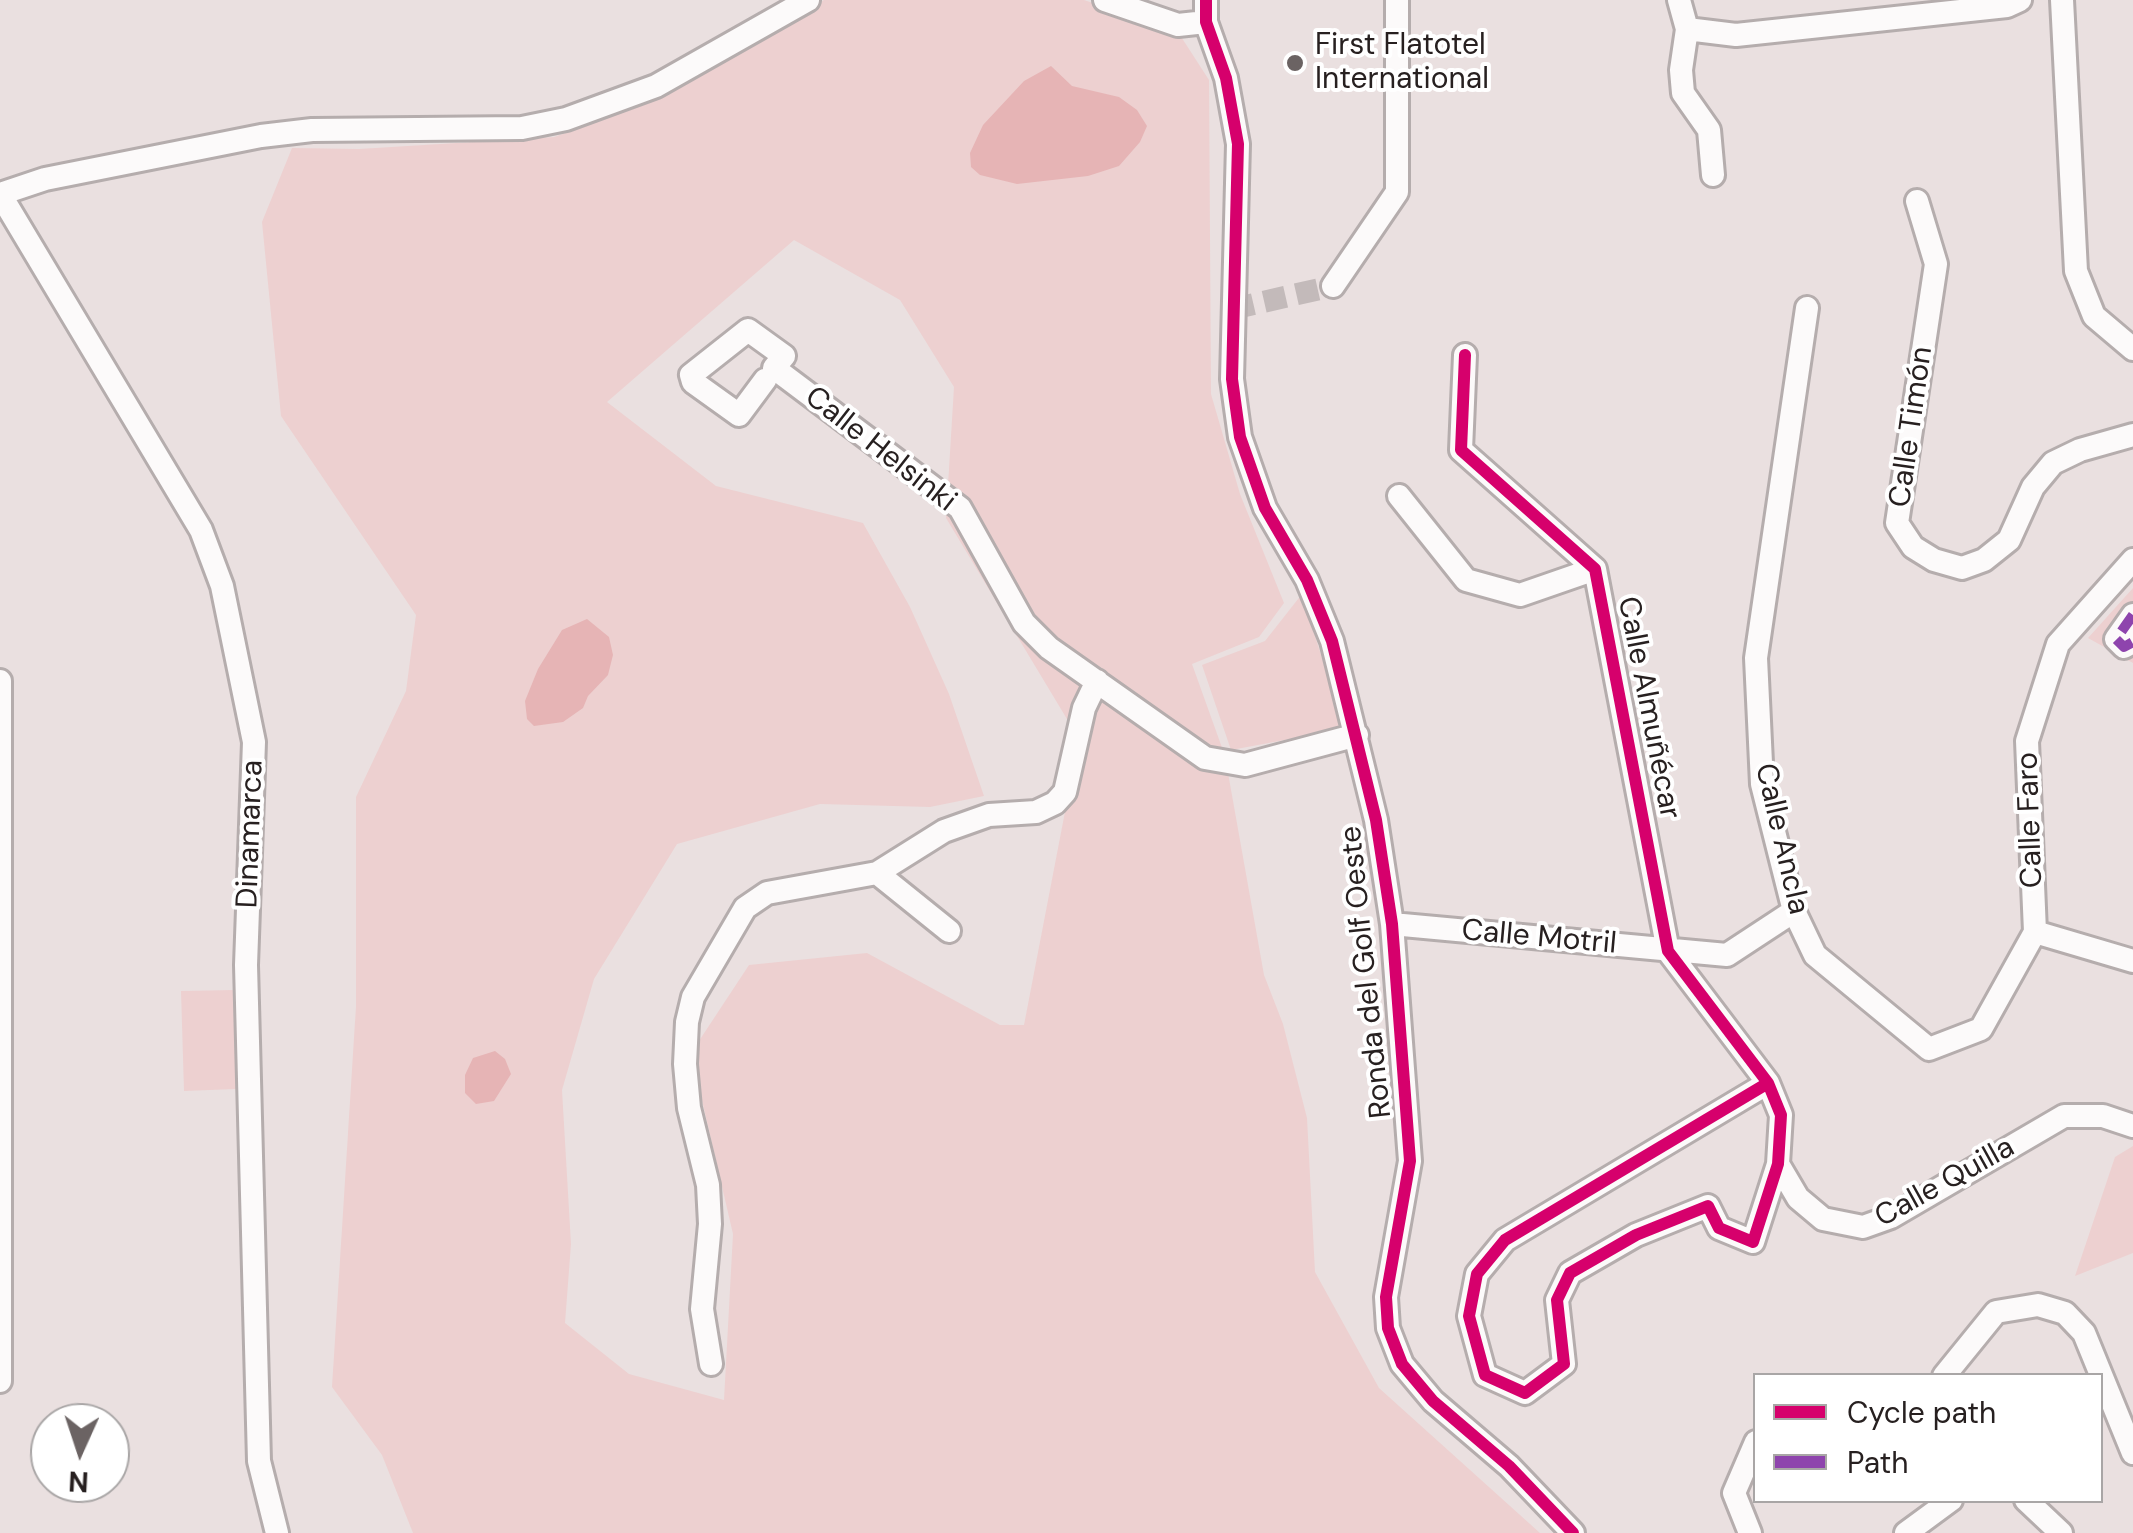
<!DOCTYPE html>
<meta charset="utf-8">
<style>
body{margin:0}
#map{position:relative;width:2133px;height:1533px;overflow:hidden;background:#eae0e0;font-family:"DM Sans",sans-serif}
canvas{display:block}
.legend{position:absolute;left:1753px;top:1373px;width:350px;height:130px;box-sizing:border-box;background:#fff;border:2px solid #a9a6a6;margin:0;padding:12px 18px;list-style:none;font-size:30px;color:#272020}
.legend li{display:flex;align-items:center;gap:20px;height:50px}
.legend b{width:50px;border:2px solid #a9a6a6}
.north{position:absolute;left:30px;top:1403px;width:100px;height:100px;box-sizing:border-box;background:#fff;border:2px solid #a9a6a6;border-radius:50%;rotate:183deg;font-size:28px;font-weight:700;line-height:40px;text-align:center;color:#272020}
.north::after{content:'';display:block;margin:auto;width:35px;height:45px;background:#6b6363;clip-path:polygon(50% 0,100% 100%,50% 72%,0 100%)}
</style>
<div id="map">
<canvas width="2133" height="1533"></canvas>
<ul class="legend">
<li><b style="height:12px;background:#d6006c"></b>Cycle path</li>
<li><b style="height:12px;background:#8e44ad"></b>Path</li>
</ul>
<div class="north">N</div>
</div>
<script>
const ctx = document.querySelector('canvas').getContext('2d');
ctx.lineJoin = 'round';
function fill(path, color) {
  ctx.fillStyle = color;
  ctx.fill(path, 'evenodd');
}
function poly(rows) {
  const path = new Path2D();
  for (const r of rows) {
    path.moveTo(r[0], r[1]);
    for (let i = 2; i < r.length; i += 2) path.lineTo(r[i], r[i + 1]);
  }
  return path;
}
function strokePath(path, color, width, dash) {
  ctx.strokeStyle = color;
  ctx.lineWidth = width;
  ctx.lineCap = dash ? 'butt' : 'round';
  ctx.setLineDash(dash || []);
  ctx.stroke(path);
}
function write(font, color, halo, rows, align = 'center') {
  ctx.font = font + ' "DM Sans",sans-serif';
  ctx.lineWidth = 8;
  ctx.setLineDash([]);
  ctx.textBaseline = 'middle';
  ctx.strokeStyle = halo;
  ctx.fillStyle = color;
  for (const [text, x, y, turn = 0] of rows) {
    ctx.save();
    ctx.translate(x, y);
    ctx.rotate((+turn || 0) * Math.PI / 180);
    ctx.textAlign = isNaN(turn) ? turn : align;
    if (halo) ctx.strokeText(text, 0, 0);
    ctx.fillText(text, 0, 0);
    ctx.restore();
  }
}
fill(poly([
 [824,0,1084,0,1178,32,1209,80,1211,394,1240,494,1284,603,1259,637,1192,664,1225,756,1264,975,1283,1024,1307,1118,1315,1272,1379,1388,1540,1533,413,1533,382,1455,332,1387,356,1006,356,797,406,691,416,615,281,416,262,222,292,148,359,149,554,137,649,103],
 [794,240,900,300,954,387,946,518,1079,739,1024,1025,1000,1025,867,953,749,965,691,1053,733,1234,724,1400,629,1374,565,1323,571,1244,562,1090,594,979,677,844,820,804,930,807,984,796,949,694,910,607,863,523,716,486,607,402],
 [2133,588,2133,663,2088,638],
 [1302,594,1344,729,1231,750,1202,665,1265,641],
 [234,990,236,1089,184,1091,181,991],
 [2133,1146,2133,1253,2075,1276,2115,1157]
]), '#edd0d0');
fill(poly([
 [1051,66,1072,86,1119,97,1137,110,1147,126,1140,142,1119,166,1088,176,1017,184,980,175,971,167,970,153,983,125,1024,81],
 [587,619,609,637,613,655,608,675,588,696,583,708,563,722,534,726,527,719,525,701,538,669,562,630],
 [495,1051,505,1059,511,1074,494,1101,476,1104,465,1093,465,1075,473,1058]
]), '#e6b4b5');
strokePath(poly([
 [1232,309,1333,286]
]), '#c3baba', 22, [22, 11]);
const minor = poly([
 [1105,0,1178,25,1206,22],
 [1206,0,1206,22,1226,78,1238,144,1232,379,1240,437,1265,508,1307,580,1332,641,1376,820,1392,924,1410,1161,1386,1297,1388,1328,1402,1364,1433,1401,1509,1466,1573,1533],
 [1679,0,1687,29,1736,35,2007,6,2020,0],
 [2062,0,2076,271,2094,316,2133,349],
 [1687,29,1681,70,1683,93,1709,130,1713,175],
 [0,194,201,530,222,586,254,742,246,965,259,1461,277,1533],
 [0,194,45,179,261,136,312,130,522,128,566,119,656,86,808,0],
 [1917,201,1936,264,1897,523,1913,547,1934,560,1962,568,1984,560,2009,540,2033,487,2053,463,2080,450,2133,435],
 [1333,286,1397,192,1397,0],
 [1807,308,1756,658,1762,784,1794,911,1815,955,1929,1049,1981,1029,2035,932],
 [1465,355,1461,450,1595,569,1668,951,1768,1083,1781,1115,1778,1164,1753,1242,1719,1228,1708,1206,1636,1235,1570,1273,1557,1300,1564,1364,1525,1393,1485,1375,1469,1316,1477,1274,1505,1240,1768,1083],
 [765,380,739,415,693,382,691,375,748,330,784,356,774,368,960,508,1024,623,1049,648,1205,758,1245,765,1357,735],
 [1399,496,1466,580,1520,595,1595,569],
 [2133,615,2116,639,2124,647,2133,642],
 [0,681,0,1381],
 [877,873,949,931],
 [1392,924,1727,955,1794,911],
 [2035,932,2027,741,2058,644,2133,560],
 [2035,932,2133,961],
 [1778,1164,1798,1198,1823,1219,1863,1227,1891,1217,2064,1116,2103,1116,2133,1126],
 [711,1364,702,1309,710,1224,708,1185,689,1108,685,1064,687,1022,693,997,745,908,767,893,877,873,944,831,989,815,1036,812,1055,803,1065,792,1084,708,1097,681],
 [1944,1376,1996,1312,2038,1305,2065,1313,2084,1333,2133,1453],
 [2026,1500,2061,1533],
 [1750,1533,1734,1493,1756,1442],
 [1906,1533,1951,1500]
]);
strokePath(minor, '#b5adad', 28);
strokePath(minor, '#fcfafa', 22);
strokePath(poly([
 [2133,615,2116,639,2124,647,2133,642]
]), '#8e44ad', 10, [20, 10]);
strokePath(poly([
 [1206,0,1206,22,1226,78,1238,144,1232,379,1240,437,1265,508,1307,580,1332,641,1376,820,1392,924,1410,1161,1386,1297,1388,1328,1402,1364,1433,1401,1509,1466,1573,1533],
 [1465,355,1461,450,1595,569,1668,951,1768,1083,1781,1115,1778,1164,1753,1242,1719,1228,1708,1206,1636,1235,1570,1273,1557,1300,1564,1364,1525,1393,1485,1375,1469,1316,1477,1274,1505,1240,1768,1083]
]), '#d6006c', 12);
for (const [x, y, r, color] of [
 [1295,63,10,"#6b6363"]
]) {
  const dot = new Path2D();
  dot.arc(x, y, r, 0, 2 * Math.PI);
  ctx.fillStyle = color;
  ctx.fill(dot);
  strokePath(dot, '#fff', 4);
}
write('30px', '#272020', '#fff', [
 ["First Flatotel",1315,46],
 ["International",1315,80]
], 'left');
write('30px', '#272020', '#fff', [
 ["Calle Timón",1912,427,-82],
 ["Calle Helsinki",880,450,38],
 ["Calle Almuñécar",1648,708,79],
 ["Calle Faro",2031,820,-92],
 ["Dinamarca",251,834,-88],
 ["Calle Ancla",1781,839,77],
 ["Calle Motril",1539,938,5],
 ["Ronda del Golf Oeste",1367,972,-96],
 ["Calle Quilla",1945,1183,-29]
]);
</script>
